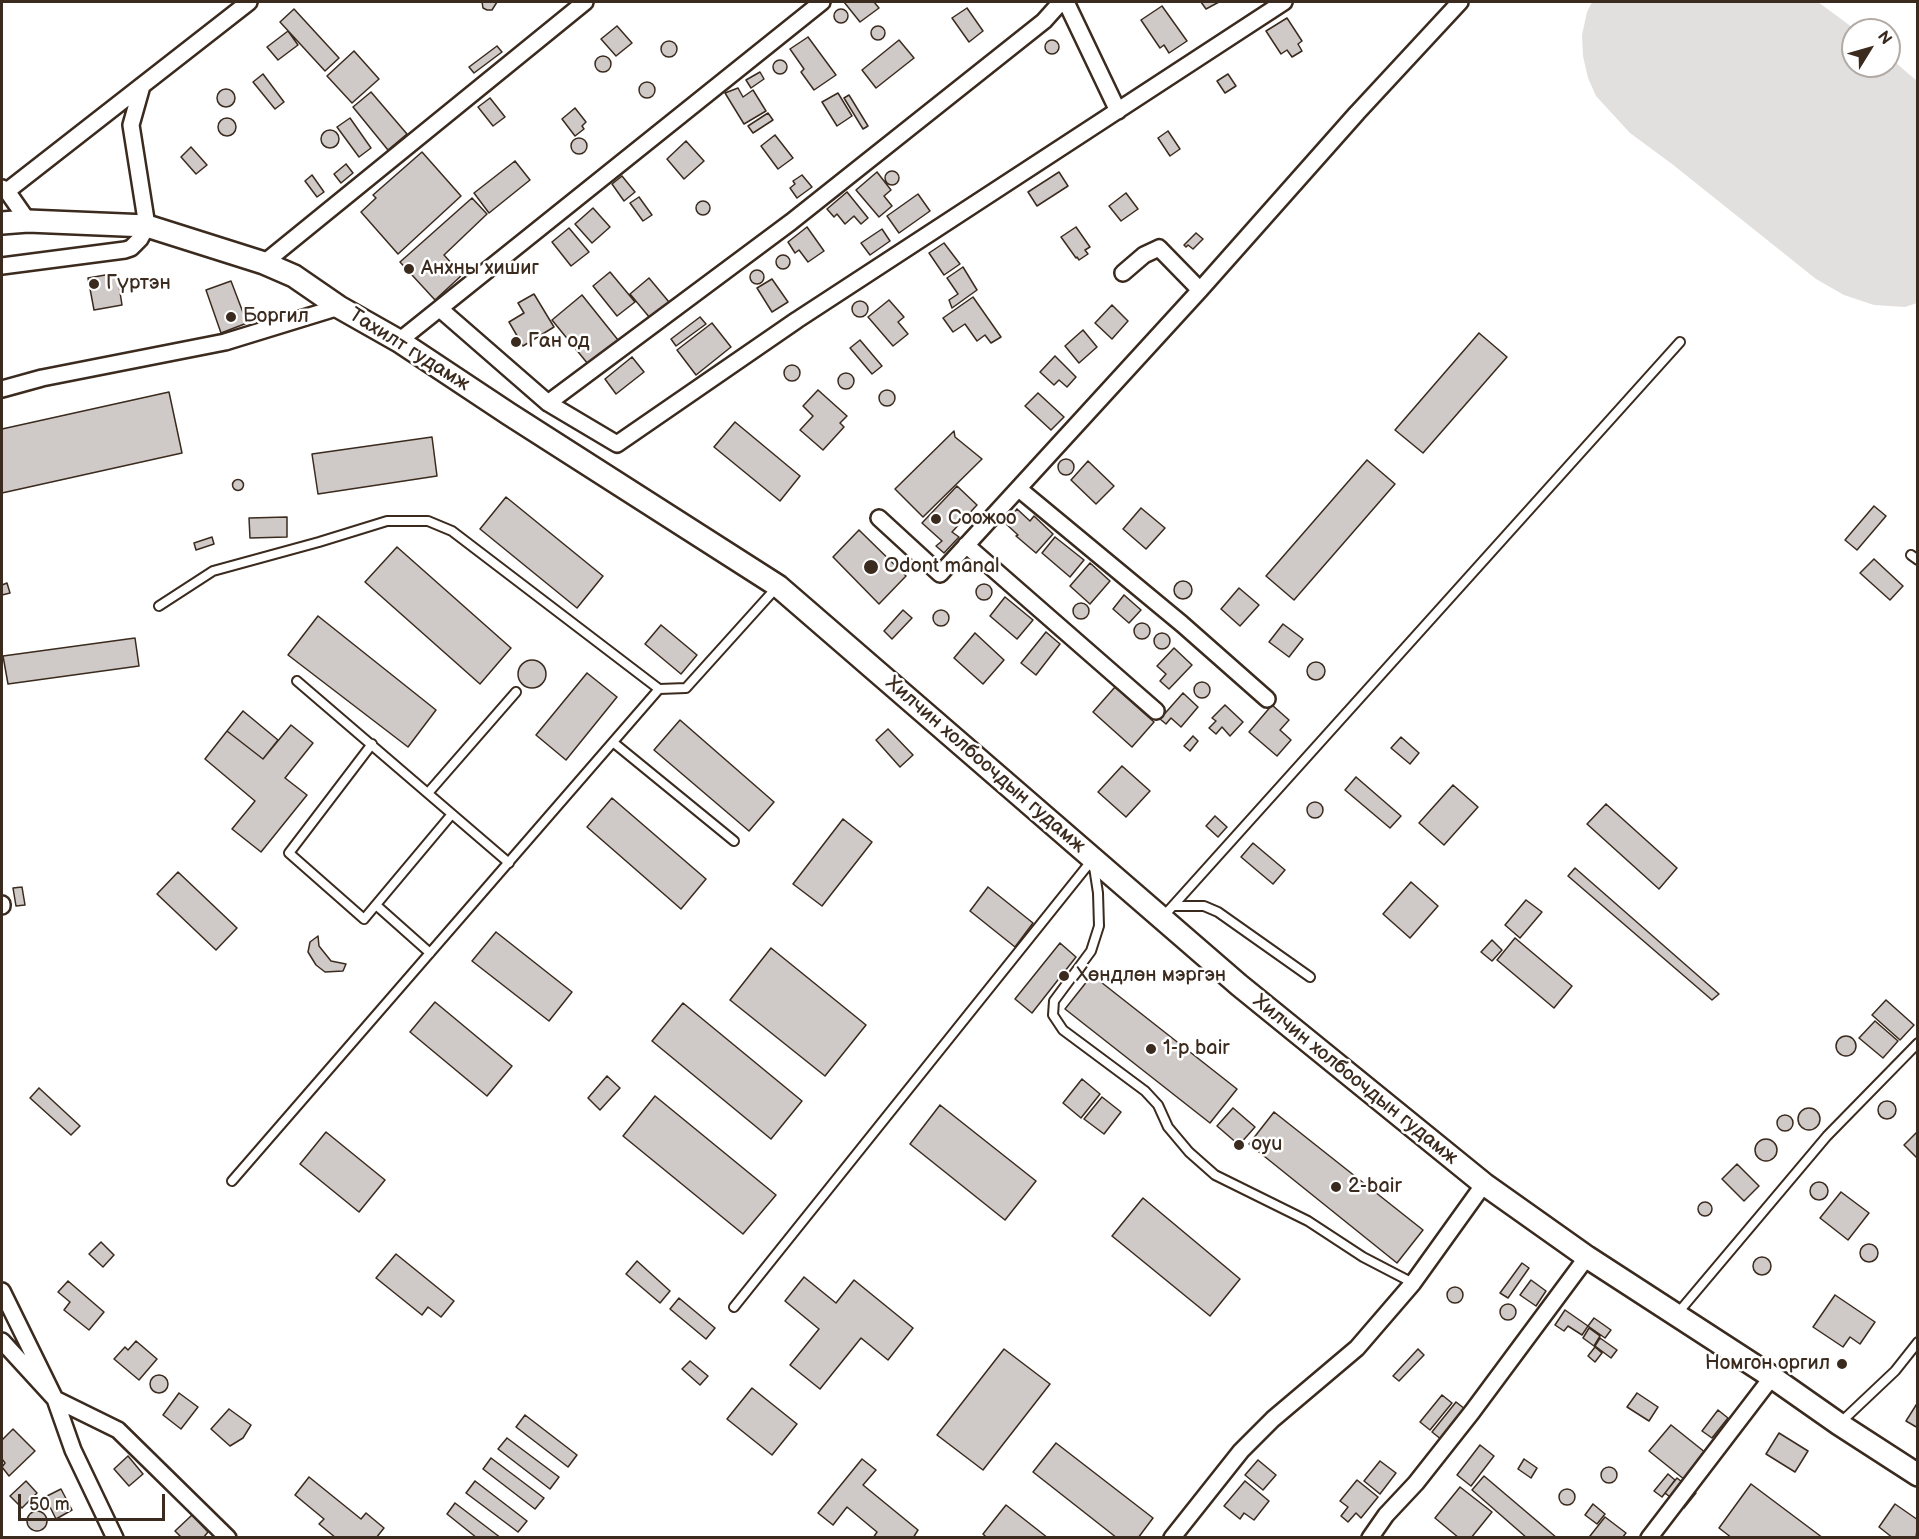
<!DOCTYPE html>
<meta charset="utf-8">
<style>
body{margin:0}
#map{position:relative;width:1919px;height:1539px;overflow:hidden;background:#fff;font-family:"Balsamiq Sans",sans-serif}
canvas{display:block}
.frame{position:absolute;inset:0;border:3px solid #3b2a1e;pointer-events:none}
.north{position:absolute;left:1841px;top:18px;width:60px;height:60px;box-sizing:border-box;background:#fff;border:2px solid #b1aaa5;border-radius:50%;rotate:53deg;font-size:16px;font-weight:700;line-height:24px;text-align:center;color:#3b2a1e}
.north::after{content:'';display:block;margin:auto;width:21px;height:27px;background:#3b2a1e;clip-path:polygon(50% 0,100% 100%,50% 72%,0 100%)}
.scale{position:absolute;left:18px;top:1494px;width:147px;height:27px;box-sizing:border-box;border:3px solid #3b2a1e;border-top:0;padding-left:8px;font-size:18px;line-height:21px;white-space:nowrap;color:#3b2a1e;-webkit-text-stroke:4px #fff;paint-order:stroke}
</style>
<div id="map">
<canvas width="1919" height="1539"></canvas>
<div class="frame"></div>
<div class="north">N</div>
<div class="scale">50 m</div>
</div>
<script>
const ctx = document.querySelector('canvas').getContext('2d');
ctx.lineJoin = 'round';
function fill(path, color) {
  ctx.fillStyle = color;
  ctx.fill(path, 'evenodd');
}
function poly(rows) {
  const path = new Path2D();
  for (const r of rows) {
    if (r.length === 3) {
      path.moveTo(r[0] + r[2], r[1]);
      path.arc(r[0], r[1], r[2], 0, 2 * Math.PI);
      continue;
    }
    path.moveTo(r[0], r[1]);
    for (let i = 2; i < r.length; i += 2) path.lineTo(r[i], r[i + 1]);
  }
  return path;
}
function strokePath(path, color, width, dash) {
  ctx.strokeStyle = color;
  ctx.lineWidth = width;
  ctx.lineCap = dash ? 'butt' : 'round';
  ctx.setLineDash(dash || []);
  ctx.stroke(path);
}
function write(font, color, halo, rows, align = 'center') {
  ctx.font = font + ' "Balsamiq Sans",sans-serif';
  ctx.lineWidth = 5;
  ctx.setLineDash([]);
  ctx.textBaseline = 'middle';
  ctx.strokeStyle = halo;
  ctx.fillStyle = color;
  for (const [text, x, y, turn = 0] of rows) {
    ctx.save();
    ctx.translate(x, y);
    ctx.rotate((+turn || 0) * Math.PI / 180);
    ctx.textAlign = isNaN(turn) ? turn : align;
    if (halo) ctx.strokeText(text, 0, 0);
    ctx.fillText(text, 0, 0);
    ctx.restore();
  }
}
fill(poly([
 [1592,2,1818,2,1856,30,1853,30,1853,66,1889,66,1889,57,1917,81,1917,303,1905,307,1874,305,1844,295,1816,279,1672,164,1630,133,1596,96,1588,78,1583,56,1582,35,1587,12]
]), '#e2e0de');
const building = poly([
 [482,2,497,2,492,10,487,10,483,8,482,2],
 [844,2,874,2,879,8,860,22,844,2],
 [1201,2,1219,2,1206,9,1201,2],
 [1162,6,1187,41,1169,53,1164,45,1160,48,1141,20,1162,6],
 [967,8,983,31,969,42,952,18,967,8],
 [841,16,7],
 [294,9,339,58,325,71,280,22,294,9],
 [1287,18,1302,41,1298,44,1302,51,1292,57,1287,50,1281,54,1266,31,1287,18],
 [878,33,7],
 [617,26,632,43,616,56,601,39,617,26],
 [288,31,298,45,278,60,267,47,288,31],
 [808,37,836,75,814,90,801,72,804,69,790,49,808,37],
 [1052,47,7],
 [899,40,914,58,876,88,862,70,899,40],
 [669,49,8],
 [497,46,502,52,474,73,469,67,497,46],
 [354,51,379,79,352,103,327,76,354,51],
 [603,64,8],
 [780,67,7],
 [760,72,764,79,751,88,746,80,760,72],
 [263,74,284,102,275,109,253,82,263,74],
 [1228,74,1236,86,1225,93,1217,81,1228,74],
 [647,90,8],
 [738,88,743,97,753,90,766,111,744,124,725,93,738,88],
 [226,98,9],
 [371,92,407,134,388,150,353,107,371,92],
 [838,93,852,116,837,126,822,102,838,93],
 [849,95,868,126,863,129,844,98,849,95],
 [490,98,505,117,493,126,478,107,490,98],
 [575,108,586,122,582,126,584,129,575,136,562,119,575,108],
 [768,113,773,120,753,133,748,126,768,113],
 [350,118,371,148,359,157,337,127,350,118],
 [227,127,9],
 [330,139,9],
 [1168,131,1180,149,1170,156,1158,138,1168,131],
 [775,135,793,158,778,169,761,146,775,135],
 [579,146,8],
 [686,141,704,161,684,179,667,159,686,141],
 [191,147,207,165,196,174,181,157,191,147],
 [422,152,461,196,398,254,361,212,376,198,373,195,422,152],
 [515,161,530,180,489,213,474,193,515,161],
 [346,164,353,173,341,183,334,174,346,164],
 [892,178,7],
 [877,172,891,190,884,196,892,206,879,217,856,190,877,172],
 [1059,172,1068,186,1037,206,1028,192,1059,172],
 [312,175,324,192,317,197,305,181,312,175],
 [802,175,812,187,797,198,790,188,795,184,793,181,802,175],
 [622,176,635,192,624,201,612,184,622,176],
 [847,192,868,218,861,224,854,216,845,224,837,214,834,217,827,209,847,192],
 [1126,193,1138,209,1121,221,1109,206,1126,193],
 [918,194,930,211,899,233,887,216,918,194],
 [639,197,652,215,643,221,630,203,639,197],
 [472,198,487,214,444,255,462,275,435,300,400,262,472,198],
 [703,208,7],
 [593,208,610,227,592,243,575,224,593,208],
 [807,227,824,251,808,262,799,250,795,253,788,242,807,227],
 [1076,227,1090,247,1085,250,1088,254,1079,260,1077,257,1076,258,1061,237,1076,227],
 [569,228,589,252,571,266,552,242,569,228],
 [882,229,890,241,870,255,861,243,882,229],
 [1196,233,1203,239,1193,249,1188,245,1186,247,1184,245,1196,233],
 [944,243,960,264,944,275,929,253,944,243],
 [783,262,7],
 [963,267,977,290,952,308,949,300,958,294,947,278,963,267],
 [757,277,7],
 [610,272,635,302,617,316,593,286,610,272],
 [117,273,122,305,94,310,88,278,117,273],
 [649,278,669,302,650,318,630,294,649,278],
 [772,279,788,302,772,312,757,288,772,279],
 [231,281,247,323,221,333,206,290,231,281],
 [534,294,554,327,523,346,509,322,524,313,518,303,534,294],
 [582,295,618,340,588,364,552,320,582,295],
 [973,297,1001,337,991,343,985,335,977,341,965,324,953,332,943,318,973,297],
 [889,300,904,317,898,322,908,334,893,346,868,317,889,300],
 [860,309,8],
 [1112,305,1128,321,1112,339,1095,323,1112,305],
 [700,317,706,324,676,346,671,339,700,317],
 [712,323,731,347,696,375,677,350,712,323],
 [1083,330,1097,347,1079,363,1065,346,1083,330],
 [1479,333,1507,357,1423,453,1395,430,1479,333],
 [860,340,882,366,872,374,850,348,860,340],
 [1055,356,1076,377,1067,387,1059,380,1054,385,1040,372,1055,356],
 [632,357,644,372,616,394,605,379,632,357],
 [792,373,8],
 [846,381,8],
 [818,390,847,416,840,423,844,427,823,450,800,430,813,416,803,406,818,390],
 [887,398,8],
 [169,392,182,453,2,493,2,429,169,392],
 [1038,393,1064,417,1051,430,1025,406,1038,393],
 [735,422,800,476,780,501,714,447,735,422],
 [954,431,955,437,982,459,923,517,895,489,954,431],
 [432,437,437,476,318,494,312,454,432,437],
 [1066,467,8],
 [1367,460,1395,484,1294,600,1266,576,1367,460],
 [1088,461,1114,486,1096,504,1071,480,1088,461],
 [238,485,5.5],
 [957,486,977,505,952,532,959,537,944,553,936,546,942,541,922,523,957,486],
 [506,497,603,576,577,608,480,529,506,497],
 [1874,506,1886,516,1857,550,1845,540,1874,506],
 [1141,508,1165,528,1146,549,1123,529,1141,508],
 [1017,509,1030,521,1034,516,1053,534,1036,553,1016,536,1018,535,1005,523,1017,509],
 [287,517,287,537,250,538,249,518,287,517],
 [859,530,906,576,879,604,833,557,859,530],
 [212,537,214,544,196,550,194,543,212,537],
 [1055,537,1084,560,1070,577,1042,553,1055,537],
 [397,547,511,648,480,684,365,582,397,547],
 [1874,559,1903,586,1890,600,1860,573,1874,559],
 [1090,563,1110,581,1090,604,1070,586,1090,563],
 [1183,590,9],
 [7,583,10,593,2,595,2,585,7,583],
 [984,592,8],
 [1239,588,1259,605,1240,626,1221,609,1239,588],
 [1124,595,1141,610,1129,623,1113,609,1124,595],
 [1005,597,1033,620,1017,639,990,616,1005,597],
 [1081,611,8],
 [903,610,912,618,892,639,884,631,903,610],
 [941,618,8],
 [318,616,436,710,408,747,288,655,318,616],
 [1142,631,8],
 [1283,624,1303,639,1289,657,1269,642,1283,624],
 [661,625,697,655,681,674,645,644,661,625],
 [1046,632,1060,644,1036,675,1021,663,1046,632],
 [975,633,1004,660,983,684,954,658,975,633],
 [1162,641,8],
 [135,638,139,666,8,684,3,656,135,638],
 [1174,648,1192,665,1169,689,1160,681,1166,674,1157,666,1174,648],
 [532,674,14],
 [1316,671,9],
 [587,673,617,697,566,760,536,735,587,673],
 [1202,690,8],
 [1115,687,1154,722,1132,747,1093,712,1115,687],
 [1183,693,1198,707,1181,727,1171,718,1166,724,1160,719,1183,693],
 [1225,705,1243,722,1230,736,1222,727,1216,734,1209,728,1216,721,1212,718,1225,705],
 [1272,705,1289,720,1280,730,1291,740,1277,756,1249,732,1272,705],
 [243,711,278,740,263,759,227,731,243,711],
 [680,720,774,802,749,831,654,750,680,720],
 [291,725,313,743,285,778,307,795,261,852,232,829,255,801,205,759,227,731,263,759,291,725],
 [888,729,913,755,900,767,876,740,888,729],
 [1193,736,1198,741,1190,751,1184,746,1193,736],
 [1401,737,1419,753,1410,764,1391,748,1401,737],
 [1122,766,1150,791,1126,817,1098,792,1122,766],
 [1356,777,1401,816,1390,828,1345,790,1356,777],
 [1453,785,1478,807,1444,845,1419,823,1453,785],
 [612,798,706,879,681,909,587,827,612,798],
 [1315,810,8],
 [1606,804,1677,868,1659,889,1587,824,1606,804],
 [1215,816,1227,827,1218,837,1206,826,1215,816],
 [843,819,872,842,822,906,793,884,843,819],
 [1253,843,1285,870,1273,884,1241,857,1253,843],
 [1575,868,1719,994,1712,1000,1568,876,1575,868],
 [178,872,237,928,216,950,157,894,178,872],
 [1411,882,1438,906,1410,938,1383,914,1411,882],
 [22,887,25,905,16,906,13,888,22,887],
 [988,887,1033,923,1015,947,970,911,988,887],
 [1526,900,1542,912,1520,938,1505,925,1526,900],
 [496,932,572,992,549,1021,472,961,496,932],
 [318,936,319,946,331,961,346,964,343,971,325,972,316,965,308,952,310,942,318,936],
 [1515,938,1572,986,1554,1008,1497,960,1515,938],
 [1492,940,1502,950,1492,961,1481,952,1492,940],
 [1060,943,1076,957,1032,1013,1015,999,1060,943],
 [771,948,866,1025,825,1076,730,1000,771,948],
 [1092,975,1237,1089,1210,1123,1065,1009,1092,975],
 [1886,1000,1914,1025,1900,1040,1872,1015,1886,1000],
 [435,1002,512,1066,487,1096,410,1032,435,1002],
 [683,1003,802,1101,771,1139,652,1041,683,1003],
 [1875,1021,1898,1041,1883,1058,1859,1038,1875,1021],
 [1846,1046,10],
 [607,1076,620,1088,600,1110,588,1098,607,1076],
 [1082,1079,1100,1094,1081,1118,1063,1103,1082,1079],
 [39,1088,80,1126,71,1135,30,1098,39,1088],
 [655,1096,776,1195,743,1234,623,1136,655,1096],
 [1102,1097,1121,1112,1104,1134,1084,1119,1102,1097],
 [1887,1110,9],
 [940,1105,1036,1181,1005,1220,910,1144,940,1105],
 [1233,1108,1255,1127,1239,1145,1217,1126,1233,1108],
 [1809,1119,11],
 [1274,1112,1423,1230,1397,1263,1249,1144,1274,1112],
 [1785,1123,8],
 [1918,1131,1918,1159,1904,1145,1918,1131],
 [326,1132,385,1180,359,1212,300,1164,326,1132],
 [1766,1150,11],
 [1737,1164,1759,1186,1744,1201,1722,1179,1737,1164],
 [1819,1191,9],
 [1841,1192,1869,1213,1848,1240,1820,1218,1841,1192],
 [1143,1198,1240,1279,1210,1316,1112,1236,1143,1198],
 [1705,1209,7],
 [101,1242,114,1255,103,1267,89,1254,101,1242],
 [1869,1253,9],
 [396,1254,454,1301,441,1317,428,1307,422,1315,376,1278,396,1254],
 [1762,1266,9],
 [637,1261,670,1291,660,1303,626,1274,637,1261],
 [1522,1263,1529,1268,1508,1298,1500,1293,1522,1263],
 [804,1277,836,1303,854,1280,913,1328,888,1360,861,1338,820,1389,790,1365,819,1329,785,1301,804,1277],
 [1531,1280,1546,1291,1536,1306,1520,1295,1531,1280],
 [68,1281,104,1312,89,1330,64,1310,70,1302,58,1292,68,1281],
 [1455,1295,8],
 [1835,1295,1875,1322,1860,1344,1850,1337,1843,1347,1813,1327,1835,1295],
 [679,1298,715,1328,706,1339,670,1309,679,1298],
 [1508,1312,8],
 [1565,1310,1588,1326,1582,1335,1568,1326,1564,1331,1555,1325,1565,1310],
 [1594,1318,1611,1330,1605,1338,1588,1326,1594,1318],
 [1589,1328,1600,1336,1594,1346,1583,1338,1589,1328],
 [1600,1338,1617,1350,1611,1358,1595,1346,1600,1338],
 [136,1341,157,1359,139,1380,114,1359,125,1347,128,1350,136,1341],
 [1595,1347,1602,1353,1595,1362,1588,1356,1595,1347],
 [1004,1349,1050,1384,983,1470,937,1435,1004,1349],
 [1418,1349,1424,1355,1399,1381,1393,1376,1418,1349],
 [690,1361,708,1376,700,1385,682,1369,690,1361],
 [159,1384,9],
 [752,1388,797,1424,772,1455,727,1419,752,1388],
 [179,1393,198,1407,181,1429,163,1415,179,1393],
 [1637,1393,1658,1407,1649,1421,1627,1407,1637,1393],
 [1442,1395,1452,1403,1430,1430,1420,1422,1442,1395],
 [1456,1402,1465,1409,1452,1448,1432,1432,1456,1402],
 [1918,1402,1918,1428,1906,1421,1918,1402],
 [229,1409,251,1425,243,1438,230,1446,211,1429,229,1409],
 [1718,1410,1728,1418,1712,1438,1702,1431,1718,1410],
 [525,1415,577,1455,568,1467,516,1427,525,1415],
 [1671,1425,1716,1461,1695,1488,1649,1451,1671,1425],
 [13,1429,35,1451,9,1476,2,1467,5,1463,2,1459,2,1440,13,1429],
 [1779,1433,1808,1451,1795,1472,1766,1454,1779,1433],
 [507,1438,559,1477,550,1489,498,1449,507,1438],
 [1056,1443,1153,1518,1138,1538,1117,1538,1033,1472,1056,1443],
 [1480,1445,1494,1456,1471,1486,1457,1475,1480,1445],
 [128,1456,143,1474,129,1486,114,1469,128,1456],
 [491,1458,544,1498,535,1509,483,1469,491,1458],
 [862,1459,876,1470,863,1485,918,1530,913,1538,873,1538,877,1532,847,1507,833,1525,818,1513,862,1459],
 [1524,1459,1537,1468,1531,1478,1518,1469,1524,1459],
 [1258,1460,1276,1475,1263,1490,1245,1475,1258,1460],
 [1380,1461,1396,1473,1380,1494,1364,1481,1380,1461],
 [1609,1475,8],
 [1668,1474,1675,1480,1662,1497,1654,1491,1668,1474],
 [1484,1476,1557,1538,1527,1538,1472,1490,1484,1476],
 [309,1477,361,1519,366,1513,384,1528,376,1538,336,1538,319,1524,324,1519,295,1495,309,1477],
 [1677,1478,1696,1493,1684,1508,1665,1493,1677,1478],
 [1357,1480,1378,1497,1361,1518,1356,1513,1348,1522,1341,1516,1348,1507,1340,1501,1357,1480],
 [26,1481,37,1493,22,1508,10,1496,26,1481],
 [475,1481,527,1521,518,1532,466,1493,475,1481],
 [1245,1481,1269,1501,1254,1520,1244,1513,1240,1519,1224,1506,1245,1481],
 [1751,1484,1823,1538,1732,1538,1719,1528,1751,1484],
 [1460,1487,1492,1512,1471,1538,1459,1538,1435,1518,1460,1487],
 [1567,1497,8],
 [61,1489,72,1510,56,1519,45,1497,61,1489],
 [455,1503,501,1538,477,1538,447,1514,455,1503],
 [1593,1504,1605,1514,1597,1524,1585,1515,1593,1504],
 [1895,1504,1918,1520,1916,1538,1893,1538,1879,1527,1895,1504],
 [1006,1505,1048,1538,987,1538,983,1534,1006,1505],
 [37,1521,10],
 [192,1515,208,1532,203,1538,182,1538,175,1531,192,1515],
 [1605,1517,1626,1533,1622,1538,1593,1538,1590,1536,1605,1517]
]);
fill(building, '#cfcac7');
strokePath(building, '#3b2a1e', 1.5);
const lane = poly([
 [1911,555,1918,560],
 [159,606,213,571,319,542,387,521,428,521,452,531,659,689],
 [297,681,509,863],
 [614,743,734,841],
 [372,744,289,853,364,919,452,814],
 [428,793,516,692],
 [1094,867,1098,893,1099,926,1091,951,1054,1001,1053,1015,1063,1030,1145,1091,1158,1105,1168,1127,1189,1152,1215,1175,1308,1221,1363,1257,1413,1283],
 [376,905,430,953],
 [1173,906,1204,906,1218,912,1310,977],
 [1162,918,1680,342],
 [232,1181,659,689,686,688,777,587],
 [734,1307,1092,860],
 [1677,1314,1827,1136,1918,1043],
 [1840,1423,1895,1371,1918,1342]
]);
const street = poly([
 [1066,2,1118,111],
 [2,188,7,191,28,221],
 [7,191,249,2],
 [264,263,585,2],
 [2,266,125,250,131,248,140,239,147,226,131,125,142,86],
 [1123,273,1144,255,1159,248,1200,290],
 [440,309,548,403,617,444,797,320,1284,2],
 [399,341,822,2],
 [2,389,42,378,225,342,339,307],
 [548,403,791,222,1044,21,1061,2],
 [1019,489,1182,624,1267,699],
 [879,518,940,574,1200,290,1357,113,1460,2],
 [966,545,1156,711],
 [2,904,2,906],
 [2,1291,55,1399,118,1430,228,1538],
 [2,1341,55,1399,73,1450,115,1538],
 [1172,1538,1241,1451,1273,1419,1357,1348,1413,1283,1484,1184],
 [1370,1538,1386,1515,1416,1483,1472,1412,1587,1257],
 [1649,1538,1772,1377]
]);
const secondary = poly([
 [2,223,28,221,147,226,264,263,294,276,339,307,399,341,509,414,778,586,1239,985,1484,1184,1587,1257,1772,1377,1839,1424,1918,1475]
]);
strokePath(lane, '#3b2a1e', 12);
strokePath(street, '#3b2a1e', 20);
strokePath(secondary, '#3b2a1e', 26);
strokePath(lane, '#fff', 8);
strokePath(street, '#fff', 15);
strokePath(secondary, '#fff', 21);
for (const [x, y, r, color] of [
 [409,269,6,"#3b2a1e"],
 [94,284,6,"#3b2a1e"],
 [231,317,6,"#3b2a1e"],
 [516,342,6,"#3b2a1e"],
 [936,519,6,"#3b2a1e"],
 [871,567,8,"#3b2a1e"],
 [1064,976,6,"#3b2a1e"],
 [1151,1049,6,"#3b2a1e"],
 [1239,1145,6,"#3b2a1e"],
 [1336,1187,6,"#3b2a1e"],
 [1842,1364,6,"#3b2a1e"]
]) {
  const dot = new Path2D();
  dot.arc(x, y, r, 0, 2 * Math.PI);
  ctx.fillStyle = color;
  ctx.fill(dot);
  strokePath(dot, '#fff', 2);
}
write('20px', '#3b2a1e', '#fff', [
 ["Анхны хишиг",421,269],
 ["Гүртэн",106,284],
 ["Боргил",243,317],
 ["Ган од",528,342],
 ["Соожоо",948,519],
 ["Odont manal",884,567],
 ["Хөндлөн мэргэн",1076,976],
 ["1-p bair",1163,1049],
 ["oyu",1251,1145],
 ["2-bair",1348,1187],
 ["Номгон оргил",1830,1364,"right"]
], 'left');
write('20px', '#3b2a1e', '#fff', [
 ["Тахилт гудамж",409,350,32],
 ["Хилчин холбоочдын гудамж",985,765,41],
 ["Хилчин холбоочдын гудамж",1355,1080,39]
]);
</script>
